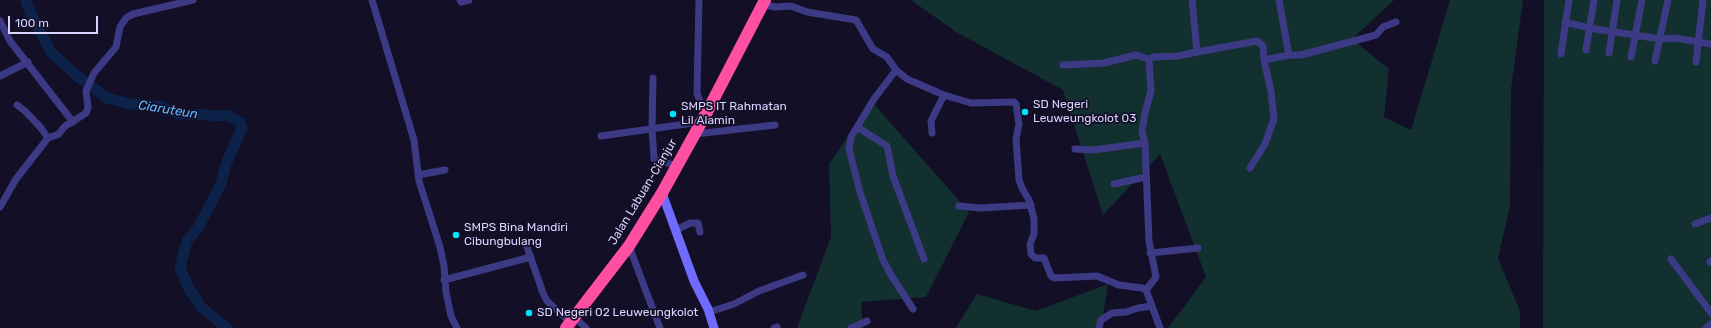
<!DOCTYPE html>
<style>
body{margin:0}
#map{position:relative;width:1711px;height:328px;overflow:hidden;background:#130f26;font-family:Rubik,sans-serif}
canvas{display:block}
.scale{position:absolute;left:8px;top:16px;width:90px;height:18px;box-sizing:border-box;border:2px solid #d9d4ff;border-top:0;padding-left:5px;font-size:12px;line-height:14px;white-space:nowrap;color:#d9d4ff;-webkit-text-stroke:3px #130f26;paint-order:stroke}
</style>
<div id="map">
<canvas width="1711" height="328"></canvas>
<div class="scale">100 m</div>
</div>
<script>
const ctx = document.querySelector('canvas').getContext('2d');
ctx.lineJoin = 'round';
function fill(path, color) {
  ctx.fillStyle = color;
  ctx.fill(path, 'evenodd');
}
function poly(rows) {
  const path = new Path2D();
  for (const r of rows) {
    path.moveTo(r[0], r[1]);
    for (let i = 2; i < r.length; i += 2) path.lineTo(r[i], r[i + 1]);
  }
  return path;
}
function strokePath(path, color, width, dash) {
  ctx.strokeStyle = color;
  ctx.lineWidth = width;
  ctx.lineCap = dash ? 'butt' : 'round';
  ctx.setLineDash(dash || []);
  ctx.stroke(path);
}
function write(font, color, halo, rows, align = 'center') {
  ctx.font = font + ' Rubik,sans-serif';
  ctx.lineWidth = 3.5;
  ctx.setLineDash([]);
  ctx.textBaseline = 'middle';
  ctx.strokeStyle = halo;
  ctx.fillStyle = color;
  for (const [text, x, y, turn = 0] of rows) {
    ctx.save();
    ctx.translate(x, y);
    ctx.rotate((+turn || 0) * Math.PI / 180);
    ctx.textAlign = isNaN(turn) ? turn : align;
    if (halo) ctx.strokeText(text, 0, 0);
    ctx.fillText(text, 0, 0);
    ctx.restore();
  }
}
fill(poly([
 [911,0,1394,0,1352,39,1389,69,1384,117,1411,130,1450,0,1523,0,1511,89,1510,206,1498,258,1520,311,1520,328,1168,328,1206,277,1160,154,1103,215,1063,90,956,32],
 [1544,0,1711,0,1711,328,1543,328],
 [872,102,969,212,926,297,861,302,863,328,797,328,831,237,829,164],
 [1108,284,1101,328,956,328,977,294,1036,311]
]), '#12302f');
strokePath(poly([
 [26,0,29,10,51,52,76,75,107,98,130,104,158,106,180,114,229,116,240,122,242,128,226,164,221,184,198,228,187,241,180,267,189,289,202,308,227,328]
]), '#0c2248', 11);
strokePath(poly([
 [372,0,414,140,419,181,440,247,444,266,446,292,451,316,457,328],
 [460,0,461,2,469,0],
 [699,0,697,93,700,102,708,110],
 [1279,0,1289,55],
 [762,4,775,7,791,6,807,12,856,20,873,49,887,57,896,70,907,79,944,95,971,103,1014,102,1016,104,1019,124,1016,139,1019,180,1022,188,1029,200,1034,219,1034,234,1030,244,1031,254,1035,258,1044,258,1051,276,1055,278,1097,276,1119,285,1142,288,1146,290,1160,328],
 [0,21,10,41,73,122],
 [1565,22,1589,28,1660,39,1675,38,1711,44],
 [1586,50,1594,0],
 [1197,52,1257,41,1263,46,1264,60,1289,55,1301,55,1376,35,1383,27,1396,22],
 [1609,53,1617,0],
 [1561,54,1569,0],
 [1631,57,1642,0],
 [1655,61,1668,0],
 [1696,62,1703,0],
 [1063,65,1104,63,1136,55,1149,59],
 [896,70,874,99,851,137,849,149,860,192,883,260,891,275,913,309],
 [0,76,28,62],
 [653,78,652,129,654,159,677,166],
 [17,105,25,111,41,128,48,138],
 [857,127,887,146,893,176,924,259],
 [932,133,931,121,944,95],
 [695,134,775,125],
 [601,136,700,122],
 [1075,149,1093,150,1145,143],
 [1250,168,1265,144,1274,119,1271,91,1264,60],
 [418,175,445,170],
 [1114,184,1146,177],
 [959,206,980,208,1031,205],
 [0,207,16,179,48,138,59,134,64,127,86,113,88,108,86,91,94,73,116,47,120,27,126,18,133,14,193,0],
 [1695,224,1711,218],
 [676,230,690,223,698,223,700,232],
 [629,246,660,328],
 [527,247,543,293,547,301,570,322],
 [1150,253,1198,248],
 [1671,259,1711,313],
 [1710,262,1711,261],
 [444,280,531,257],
 [1146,290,1156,277,1149,241,1145,143,1142,131,1145,113,1151,91,1149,61,1149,59,1154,57,1178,56,1197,52,1192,0],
 [709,312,734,304,759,291,803,275],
 [574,317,586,328],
 [774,328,777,327],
 [851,328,867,321],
 [1099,328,1101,320,1112,313,1126,312,1138,308,1152,306],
 [1706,328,1711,324]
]), '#3d3a85', 7);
strokePath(poly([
 [662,193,694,281,708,309,714,328]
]), '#6f6bff', 9);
strokePath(poly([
 [566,328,629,246,662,193,708,110,765,0]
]), '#ff4fa3', 12);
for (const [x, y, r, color] of [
 [1025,112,4,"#00e5ff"],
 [673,114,4,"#00e5ff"],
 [456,235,4,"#00e5ff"],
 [529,313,4,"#00e5ff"]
]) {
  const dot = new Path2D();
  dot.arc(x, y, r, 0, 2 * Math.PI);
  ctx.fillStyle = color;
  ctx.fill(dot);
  strokePath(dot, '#130f26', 1.5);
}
write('12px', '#d9d4ff', '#130f26', [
 ["SD Negeri",1033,105],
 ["Leuweungkolot 03",1033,119],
 ["SMPS IT Rahmatan",681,107],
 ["Lil Alamin",681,121],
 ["SMPS Bina Mandiri",464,228],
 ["Cibungbulang",464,242],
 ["SD Negeri 02 Leuweungkolot",537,313]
], 'left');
write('12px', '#d9d4ff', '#130f26', [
 ["Jalan Labuan-Cianjur",643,192,-59]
]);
write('italic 13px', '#62b6ff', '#130f26', [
 ["Ciaruteun",168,110,9]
]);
</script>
